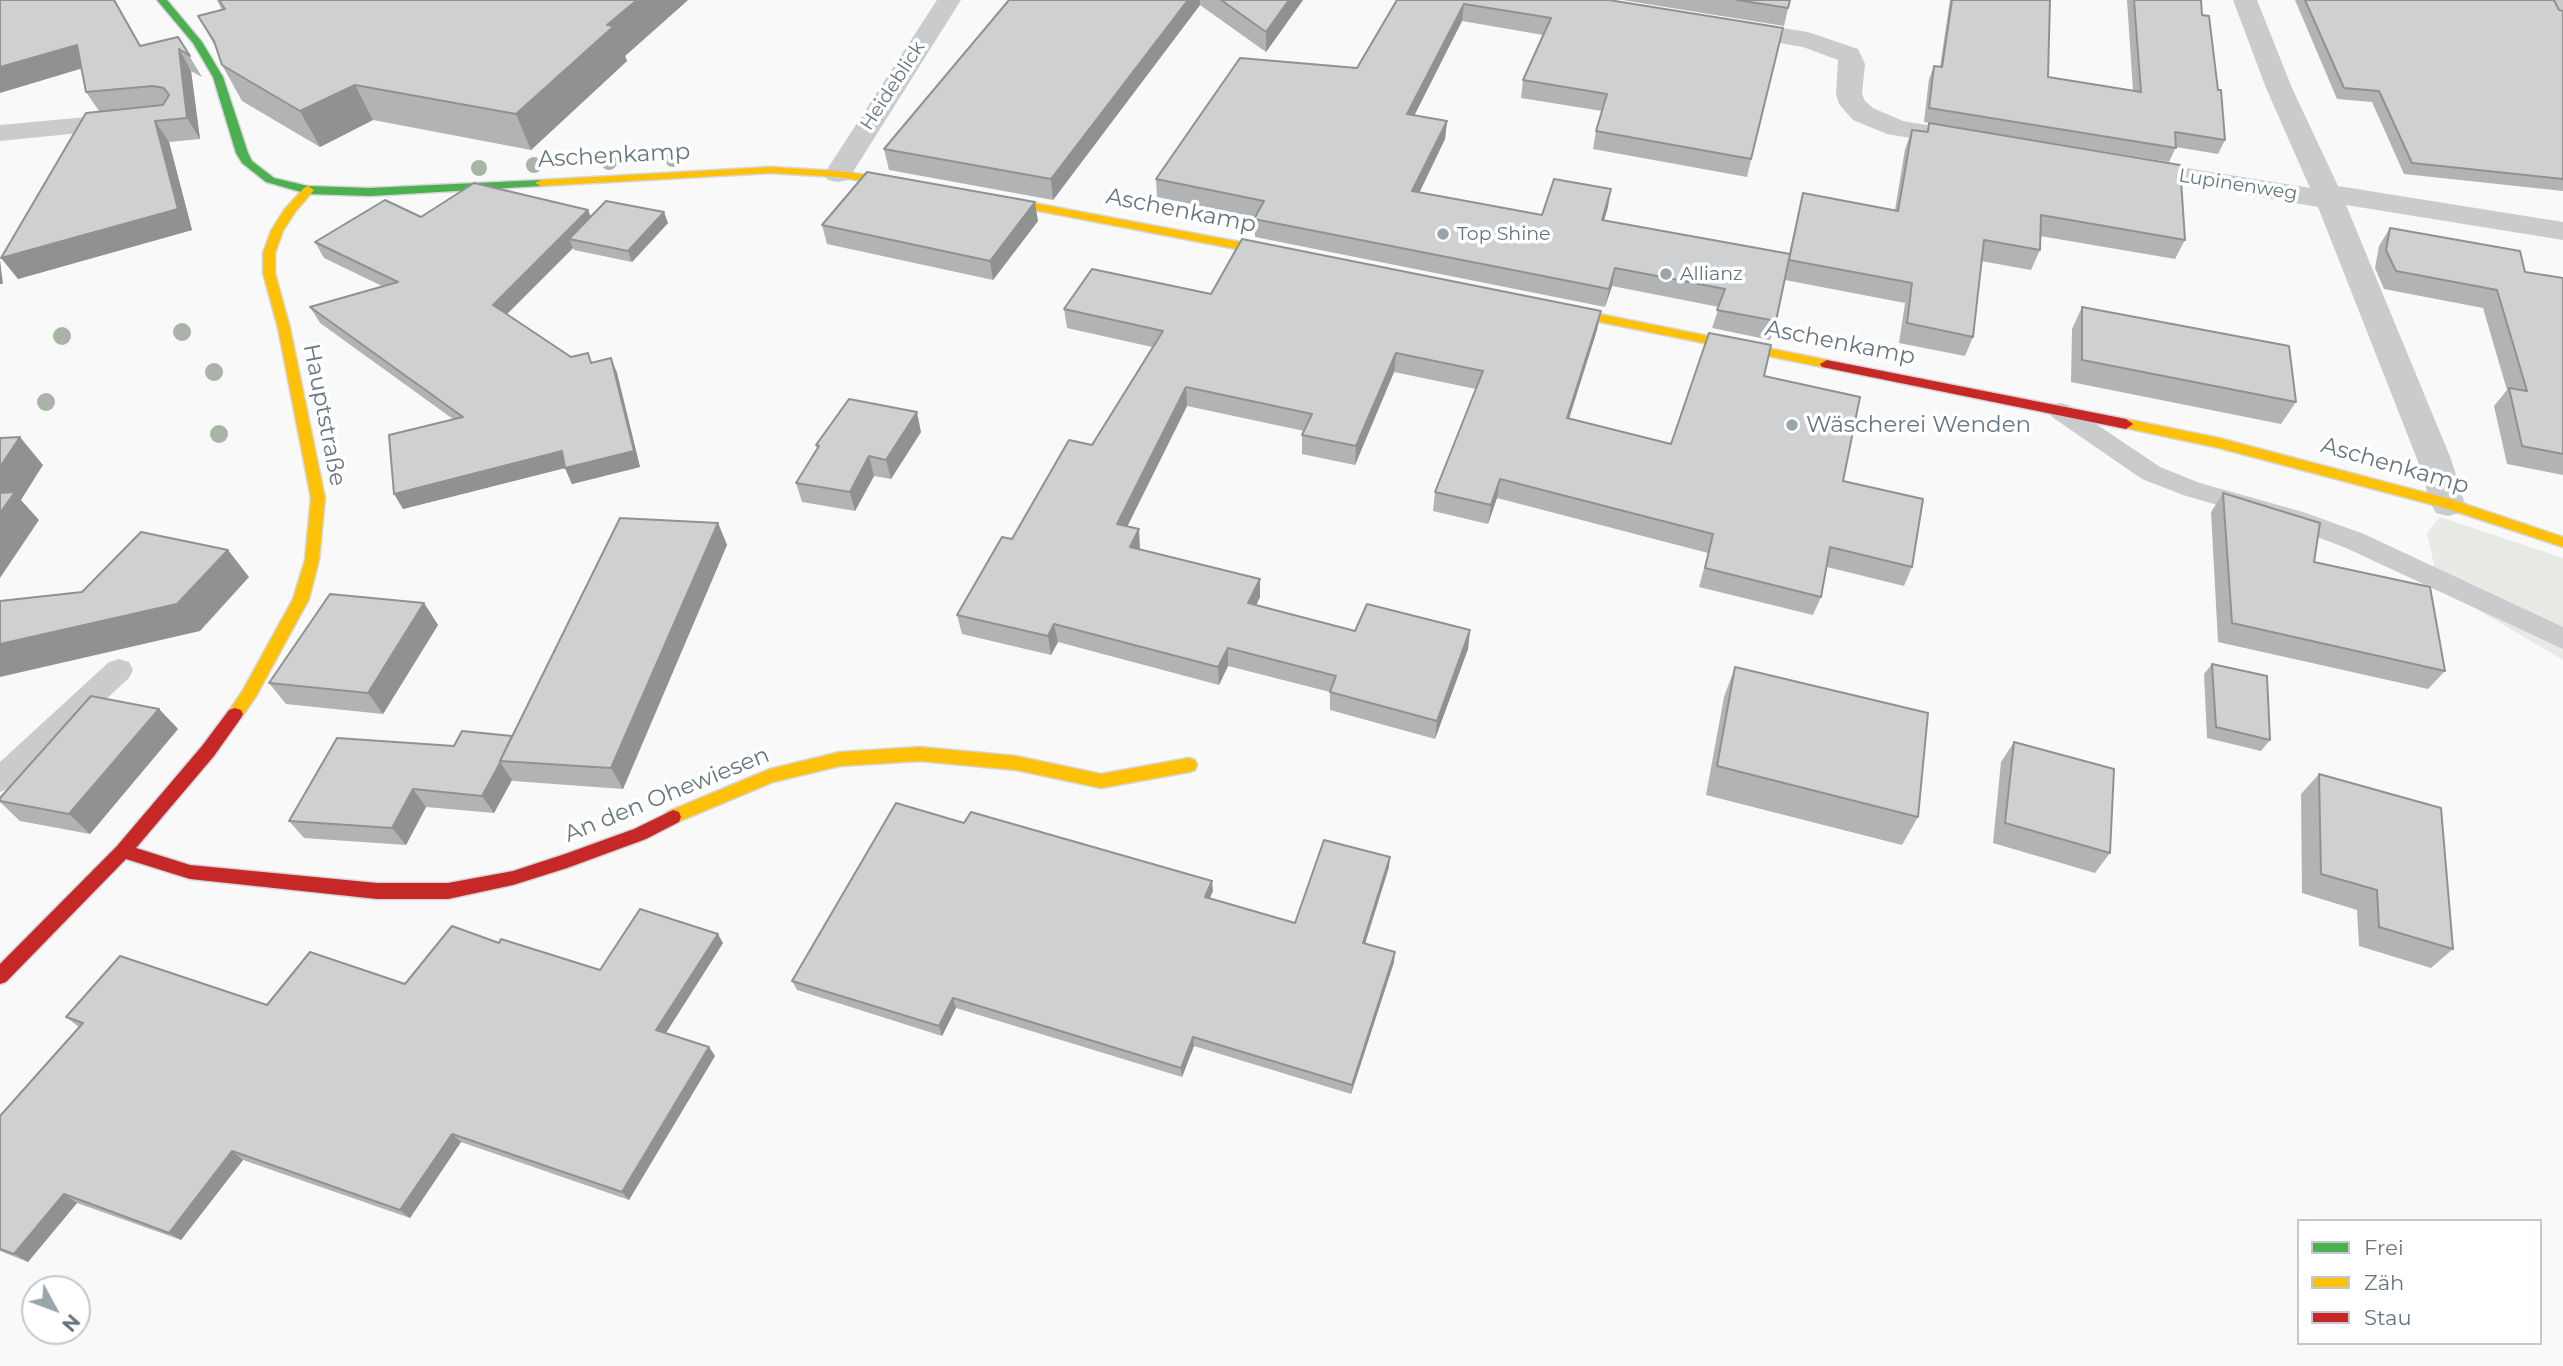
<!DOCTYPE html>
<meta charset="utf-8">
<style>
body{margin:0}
#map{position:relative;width:2563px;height:1366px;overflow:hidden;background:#f9f9f9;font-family:Montserrat,sans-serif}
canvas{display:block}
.legend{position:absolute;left:2297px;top:1219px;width:245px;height:126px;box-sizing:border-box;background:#fff;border:2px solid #c2c8cd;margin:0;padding:9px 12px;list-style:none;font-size:21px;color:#667681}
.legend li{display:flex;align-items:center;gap:14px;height:35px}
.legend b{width:35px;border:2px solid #c2c8cd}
.north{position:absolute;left:21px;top:1275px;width:70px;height:70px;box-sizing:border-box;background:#fff;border:2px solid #c2c8cd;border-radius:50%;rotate:131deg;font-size:19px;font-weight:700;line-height:28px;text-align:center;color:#667681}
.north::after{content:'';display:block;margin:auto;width:24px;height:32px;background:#99a4ab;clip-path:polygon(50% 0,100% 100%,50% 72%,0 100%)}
</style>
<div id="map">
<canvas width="2563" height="1366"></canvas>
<ul class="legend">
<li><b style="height:9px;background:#4caf50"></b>Frei</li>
<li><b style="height:9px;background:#ffc107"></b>Zäh</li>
<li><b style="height:9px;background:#c62828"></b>Stau</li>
</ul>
<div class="north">N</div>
</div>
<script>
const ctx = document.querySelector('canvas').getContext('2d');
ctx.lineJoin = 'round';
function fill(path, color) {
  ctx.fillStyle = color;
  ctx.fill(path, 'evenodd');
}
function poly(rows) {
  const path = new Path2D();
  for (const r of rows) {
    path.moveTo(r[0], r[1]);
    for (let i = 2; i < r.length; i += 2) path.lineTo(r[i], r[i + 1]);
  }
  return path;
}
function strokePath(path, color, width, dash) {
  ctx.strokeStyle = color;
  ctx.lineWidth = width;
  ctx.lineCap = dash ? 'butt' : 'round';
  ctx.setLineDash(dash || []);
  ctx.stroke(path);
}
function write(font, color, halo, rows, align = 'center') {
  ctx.font = font + ' Montserrat,sans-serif';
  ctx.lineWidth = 7;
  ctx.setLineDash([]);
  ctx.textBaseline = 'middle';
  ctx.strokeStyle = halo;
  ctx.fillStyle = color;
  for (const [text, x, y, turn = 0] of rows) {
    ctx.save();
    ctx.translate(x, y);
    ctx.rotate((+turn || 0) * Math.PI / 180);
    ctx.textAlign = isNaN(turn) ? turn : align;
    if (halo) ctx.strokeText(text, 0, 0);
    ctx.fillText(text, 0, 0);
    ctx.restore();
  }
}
fill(poly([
 [2440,517,2563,558,2563,660,2439,587,2427,533]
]), '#e8eae6');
const fast = poly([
 [157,0,167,0,202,42,223,77,248,153,252,161,274,178,308,186,370,188,541,180,547,183,541,186,370,196,308,194,266,182,242,163,236,153,213,77,193,43,157,0]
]);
const slow = poly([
 [770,167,838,171,913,181,919,185,913,189,838,177,770,173,541,186,535,183,541,180,770,167],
 [308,186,314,190,295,212,283,231,275,253,275,273,290,328,325,498,319,560,309,599,255,698,241,718,235,720,229,718,227,714,243,690,293,599,305,560,311,498,278,328,263,273,263,253,271,231,284,210,304,188,308,186],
 [986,194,1288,251,1294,255,1288,259,982,200,982,196,986,194],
 [1550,304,1827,360,1834,364,1827,368,1546,311,1546,305,1550,304],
 [2126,419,2219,438,2453,500,2563,537,2563,547,2445,508,2219,448,2121,427,2119,424,2121,421,2126,419],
 [920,747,1016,756,1101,774,1189,758,1195,760,1197,765,1195,770,1189,772,1101,788,1016,770,920,761,840,766,773,782,673,824,667,822,665,817,667,812,770,769,840,752,920,747]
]);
const jam = poly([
 [1827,360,2126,419,2133,424,2126,429,1822,367,1820,364,1827,360],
 [235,708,241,710,243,714,241,718,214,756,136,848,190,865,377,883,448,883,513,871,565,854,634,829,673,810,679,812,681,817,679,822,646,839,567,868,513,885,448,899,377,899,190,879,126,859,6,982,0,984,0,964,117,846,202,746,229,710,235,708]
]);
strokePath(fast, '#d5d6d7', 3);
strokePath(slow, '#d5d6d7', 3);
strokePath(jam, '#d5d6d7', 3);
fill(poly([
 [2060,403,2068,405,2160,467,2200,483,2303,512,2364,534,2563,627,2563,649,2346,548,2286,525,2183,495,2142,479,2052,417,2048,411,2052,405,2060,403],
 [119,659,129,662,133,670,129,678,10,788,0,792,0,762,109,662,119,659]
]), '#cacbcc');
fill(poly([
 [937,0,961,0,848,180,838,182,828,180,824,174,937,0],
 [2233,0,2257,0,2292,88,2338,186,2563,222,2563,240,2346,205,2451,459,2465,504,2460,513,2448,516,2436,513,2431,504,2417,459,2318,207,2131,175,2121,173,2117,167,2121,161,2131,159,2310,188,2266,88,2233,0],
 [2542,0,2563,0,2563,22,2554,19,2542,0],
 [1730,20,1808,32,1858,49,1865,64,1862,94,1865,101,1873,108,1903,121,1974,133,1978,139,1974,145,1964,147,1887,134,1853,120,1839,104,1836,94,1838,60,1803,47,1721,33,1717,28,1721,23,1730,20],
 [130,113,140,115,144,121,140,127,0,141,0,125,130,113]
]), '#cacbcc');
fill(fast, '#4caf50');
fill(slow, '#ffc107');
fill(jam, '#c62828');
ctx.fillStyle = '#aab3a8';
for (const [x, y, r] of [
 [673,159,8],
 [609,162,8],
 [534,165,8],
 [479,168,8],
 [182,332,9],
 [62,336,9],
 [214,372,9],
 [46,402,9],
 [219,434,9]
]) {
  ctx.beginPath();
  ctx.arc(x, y, r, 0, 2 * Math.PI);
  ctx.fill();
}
fill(poly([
 [115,0,141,46,178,37,202,77,191,71,200,139,169,142,192,230,18,279,99,111,86,92],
 [217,0,688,0,625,56,627,61,531,150,373,120,320,147,242,101,222,65,216,48,198,16,222,10],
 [1009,0,1303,0,1266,52,1200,5,1053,200,889,170,884,149],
 [1397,0,1609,0,1783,28,1747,177,1593,149,1596,131,1602,111,1521,98,1523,80,1543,35,1462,21,1414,115,1447,121,1445,139,1419,193,1542,215,1608,207,1604,220,1789,254,1798,213,1803,194,1895,210,1905,149,1912,130,1926,132,1929,123,2185,240,2175,259,2040,236,2040,250,2031,270,1981,261,1973,337,1965,356,1899,343,1905,303,1785,280,1776,321,1770,340,1712,328,1719,307,1612,286,1605,307,1255,237,1255,217,1157,197,1156,179,1357,68],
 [1622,0,1790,0,1784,26],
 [1950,0,2050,0,2048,77,2133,91,2127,0,2201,0,2202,15,2218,90,2225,140,2218,154,2176,147,2169,162,1924,122,1929,79,1934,66,1940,67],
 [2295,0,2554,0,2559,10,2563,11,2563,191,2404,174,2372,102,2337,99],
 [588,210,591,217,668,223,632,262,574,250,573,248,507,314,571,357,592,363,611,358,617,373,640,467,572,484,565,468,403,509,453,419,320,323,310,307,382,286,324,258,315,242,421,217],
 [1038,221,993,280,827,244,822,225],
 [2390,228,2525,272,2563,278,2563,475,2507,464,2494,406,2507,390,2483,308,2384,289,2375,268,2379,246],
 [1211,294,1597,330,1569,419,1671,444,1764,376,1843,481,1912,567,1904,586,1827,567,1821,597,1813,615,1699,587,1708,553,1497,498,1488,524,1433,511,1435,492,1476,389,1394,372,1355,465,1302,454,1302,435,1304,431,1187,406,1127,527,1140,548,1140,549,1260,579,1260,597,1256,605,1355,631,1470,630,1468,649,1435,739,1330,710,1330,692,1228,666,1219,685,1058,642,1051,655,962,634,957,615,1012,539,1092,445,1152,347,1067,328,1064,309],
 [2082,307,2296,402,2281,424,2071,382,2072,329],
 [921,432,891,479,874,476,855,511,802,502,796,483,817,449,816,445],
 [2223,493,2314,562,2445,671,2428,689,2218,642,2211,512],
 [718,523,727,545,623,789,513,781,512,780,494,813,426,807,406,845,304,838,289,821,454,746,512,736],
 [424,603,438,625,383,714,286,704,269,683],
 [2212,664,2270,740,2261,751,2207,738,2204,674],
 [1735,667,1918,817,1902,845,1706,795,1724,697],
 [159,709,178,729,90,834,20,821,0,802,0,798],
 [2014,742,2110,853,2095,873,1993,843,2001,762],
 [2319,774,2453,949,2431,968,2359,946,2357,910,2302,893,2301,794],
 [964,823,1213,891,1209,898,1295,923,1389,867,1365,944,1394,962,1351,1094,1194,1046,1182,1077,956,1008,942,1036,797,990,792,981],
 [499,943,600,970,723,943,666,1033,709,1047,715,1056,629,1200,461,1142,410,1218,243,1160,181,1240,77,1203,28,1262,0,1251,0,1116,79,1027,66,1017,267,1005,405,984]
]), '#b1b3b4');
fill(poly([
 [637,0,688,0,625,56,627,61,531,150,516,114,607,25],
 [1188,0,1200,0,1200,5,1053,200,1051,179],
 [1289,0,1303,0,1266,52,1266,32],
 [1464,4,1462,21,1406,132,1407,114],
 [77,45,90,66,0,93,0,67],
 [179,49,191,71,200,139,187,118],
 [355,85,373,120,320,147,300,111],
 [155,121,169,142,192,230,18,279,1,258],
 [1447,121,1445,139,1411,210,1412,191],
 [1611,189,1608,207,1599,238,1602,220],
 [1035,202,1038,221,993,280,990,261],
 [588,210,594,226,569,239,573,248,500,321,493,305],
 [664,212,668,223,632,262,628,251],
 [0,260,3,284,0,284],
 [1615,268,1612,286,1605,307,1609,289],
 [1601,311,1597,330,1563,437,1567,418],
 [1396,353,1394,372,1355,465,1356,446],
 [611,358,617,373,640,467,572,484,565,468,403,509,394,494],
 [1186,387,1187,406,1119,543,1117,524],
 [917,412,921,432,891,479,886,460],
 [20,437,43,465,21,500,39,520,0,578,0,467],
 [869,456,874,476,855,511,850,492],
 [1500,479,1497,498,1488,524,1491,505],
 [718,523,727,545,623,789,611,768],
 [1139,529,1140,548,1132,565,1130,547],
 [228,550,249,577,200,631,0,677,0,644],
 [1260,579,1260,597,1249,621,1248,603],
 [424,603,438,625,383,714,368,693],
 [1054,624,1058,642,1051,655,1048,636],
 [1470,630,1468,649,1435,739,1437,721],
 [1228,648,1228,666,1219,685,1218,667],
 [159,709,178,729,90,834,69,814],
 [500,762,512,780,494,813,482,796],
 [413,789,426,807,406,845,392,828],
 [1390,857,1389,867,1362,953,1363,943],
 [1212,881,1213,891,1206,907,1205,897],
 [718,934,723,943,662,1039,656,1030],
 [1395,952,1394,962,1351,1094,1352,1085],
 [953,998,956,1008,942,1036,939,1026],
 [1193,1037,1194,1046,1182,1077,1181,1068],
 [709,1047,715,1056,629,1200,622,1192],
 [452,1134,461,1142,410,1218,400,1210],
 [232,1151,243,1160,181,1240,169,1233],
 [64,1194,77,1203,28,1262,14,1254]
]), '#909292');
const building = poly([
 [0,0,114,0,140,46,178,37,190,56,179,49,187,118,155,121,178,209,1,258,86,113,163,105,169,95,164,88,153,86,86,92,77,45,0,67,0,0],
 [219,0,637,0,607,25,614,26,516,114,355,85,300,111,222,65,214,41,198,16,225,9,219,0],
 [1009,0,1188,0,1051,179,884,149,1009,0],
 [1221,0,1289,0,1266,32,1221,0],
 [1397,0,1609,0,1783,28,1751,159,1596,131,1607,94,1523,80,1551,18,1464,4,1407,114,1447,121,1412,191,1542,215,1554,179,1611,189,1602,220,1790,254,1776,321,1717,310,1725,289,1615,268,1609,289,1254,219,1264,201,1156,179,1240,58,1357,68,1397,0],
 [1737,0,1790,0,1788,8,1737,0],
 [1952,0,2050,0,2048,77,2141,92,2134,0,2201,0,2202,15,2209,16,2218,90,2221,90,2225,140,2175,132,2176,148,1929,108,1934,66,1942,67,1952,0],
 [2305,0,2554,0,2559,10,2563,11,2563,179,2412,163,2379,91,2344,88,2305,0],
 [1929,123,2180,165,2185,240,2041,215,2040,250,1984,240,1973,337,1907,323,1912,283,1789,260,1803,193,1898,211,1912,130,1928,132,1929,123],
 [867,172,1035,202,990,261,822,225,867,172],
 [474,183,588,210,493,305,571,357,588,353,591,363,611,358,634,451,565,468,562,451,394,494,389,435,463,417,310,307,398,282,315,242,385,200,421,217,474,183],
 [606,201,664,212,628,251,569,239,606,201],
 [2390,228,2520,251,2525,272,2563,278,2563,454,2522,446,2509,388,2527,391,2497,290,2396,271,2386,250,2390,228],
 [1242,239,1601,311,1567,418,1671,444,1709,333,1771,345,1764,376,1860,397,1843,481,1923,499,1912,567,1830,547,1821,597,1705,568,1713,534,1500,479,1491,505,1435,492,1483,371,1396,353,1356,446,1302,435,1312,414,1186,387,1117,524,1139,529,1130,547,1260,579,1248,603,1355,631,1367,604,1470,630,1437,721,1330,692,1336,676,1228,648,1218,667,1054,624,1048,636,957,615,1002,537,1012,539,1069,440,1092,445,1163,331,1064,309,1092,269,1211,294,1242,239],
 [2082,307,2289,346,2296,402,2082,360,2082,307],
 [849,399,917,412,886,460,869,456,850,492,796,483,819,446,816,445,849,399],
 [20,437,0,467,0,438,20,437],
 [15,492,0,513,0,493,15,492],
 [2223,493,2320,523,2314,562,2430,587,2445,671,2232,623,2223,493],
 [620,518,718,523,611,768,500,761,620,518],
 [141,532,228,550,177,604,0,644,0,601,82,592,141,532],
 [330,594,424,603,368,693,269,683,330,594],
 [2212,664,2267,676,2270,740,2216,727,2212,664],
 [1735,667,1928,713,1918,817,1717,766,1735,667],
 [91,696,159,709,69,814,0,801,0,798,91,696],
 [462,731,512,736,500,761,501,761,482,796,413,789,392,828,289,821,337,738,454,746,462,731],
 [2014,742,2114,769,2110,853,2005,823,2014,742],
 [2319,774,2441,808,2453,949,2379,927,2377,890,2321,874,2319,774],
 [896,803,964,823,971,812,1212,881,1205,897,1295,923,1324,840,1390,857,1363,943,1395,952,1352,1085,1193,1037,1181,1068,953,998,939,1026,792,981,896,803],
 [640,909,718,934,656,1030,709,1047,622,1192,452,1134,400,1210,232,1151,169,1233,64,1194,14,1254,0,1249,0,1116,83,1023,66,1017,120,956,267,1005,310,952,405,984,452,926,499,943,501,939,600,970,640,909]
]);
fill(building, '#ced0d1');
strokePath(building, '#909292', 2);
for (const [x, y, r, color] of [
 [1443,234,7,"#99a4ab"],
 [1666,274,7,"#99a4ab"],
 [1792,425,7,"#99a4ab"]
]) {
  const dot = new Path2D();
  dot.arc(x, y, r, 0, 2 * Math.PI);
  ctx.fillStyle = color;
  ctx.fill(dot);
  strokePath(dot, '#fff', 2.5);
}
write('19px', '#667681', '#fff', [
 ["Heideblick",893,86,-57],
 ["Lupinenweg",2238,185,9]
]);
write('19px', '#667681', '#fff', [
 ["Top Shine",1457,234],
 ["Allianz",1680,274]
], 'left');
write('23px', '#667681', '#fff', [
 ["Aschenkamp",614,156,-3],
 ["Aschenkamp",1181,211,11],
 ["Aschenkamp",1840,343,11],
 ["Hauptstraße",324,415,79],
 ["Aschenkamp",2395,466,16],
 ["An den Ohewiesen",667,795,-22]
]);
write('23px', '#667681', '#fff', [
 ["Wäscherei Wenden",1806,425]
], 'left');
</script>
